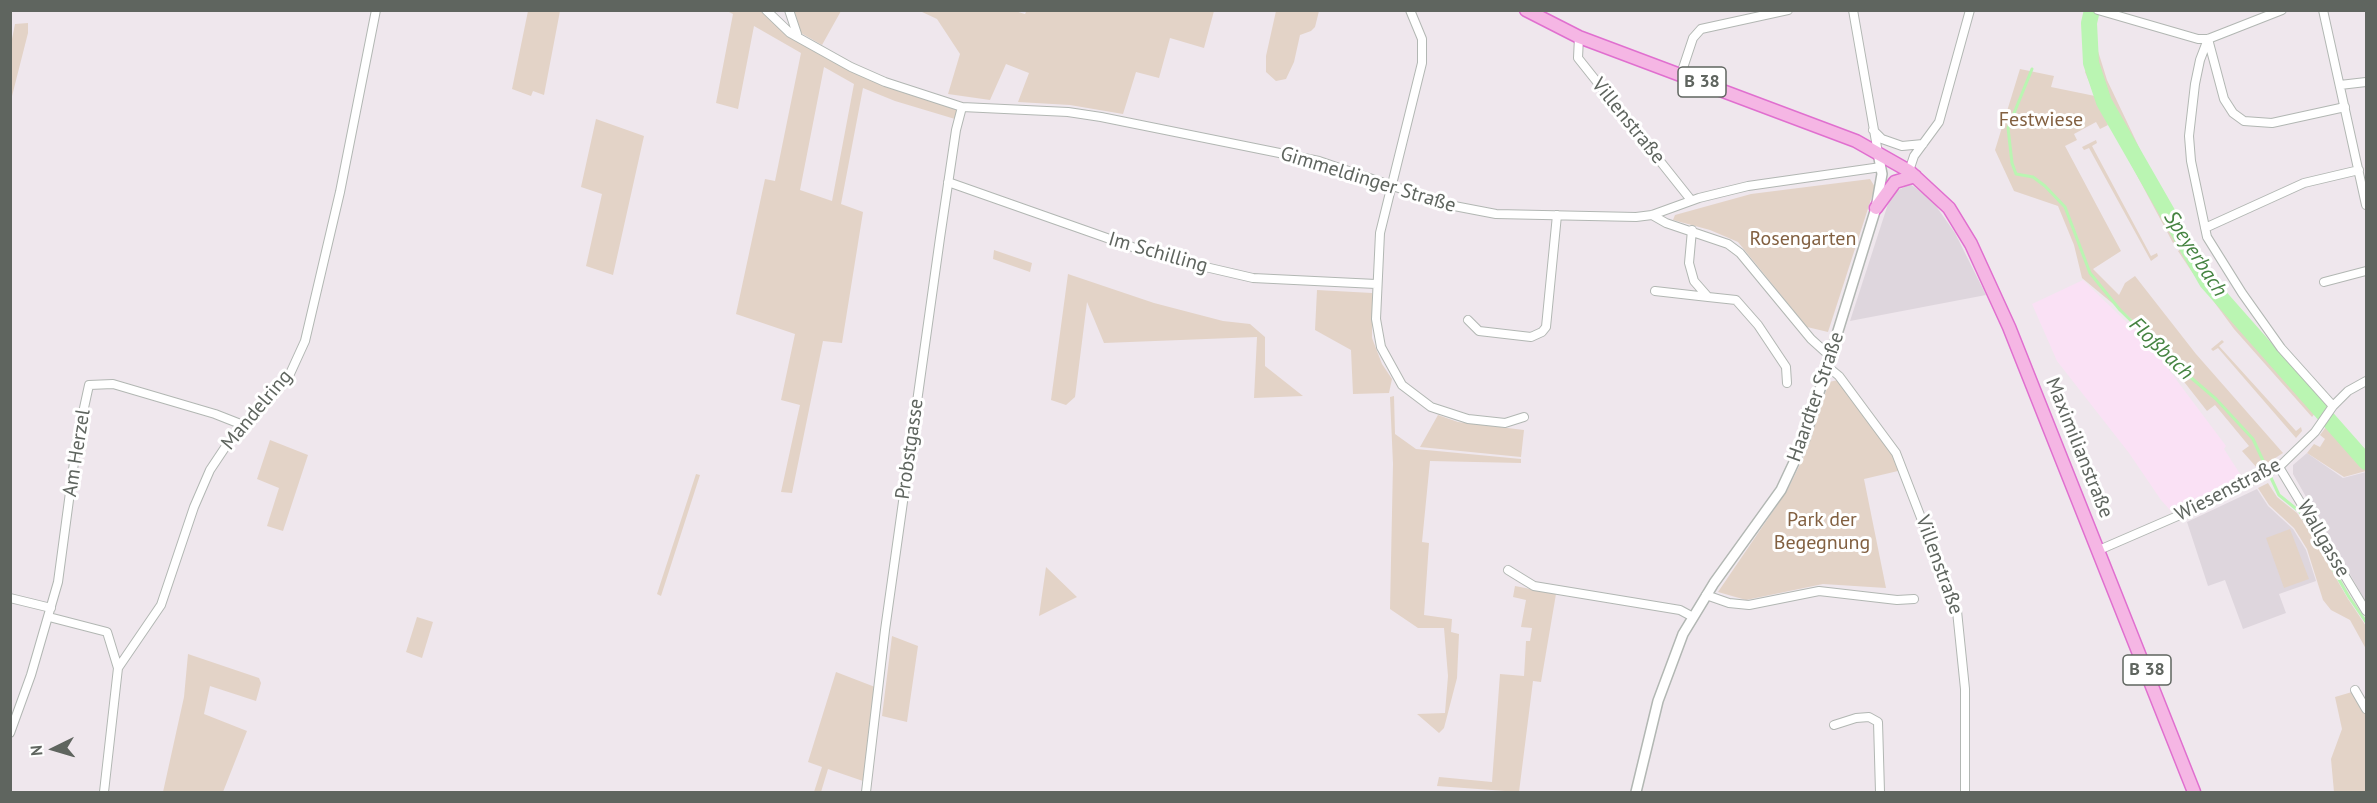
<!DOCTYPE html>
<meta charset="utf-8">
<style>
body{margin:0}
#map{position:relative;width:2377px;height:803px;overflow:hidden;background:#efe7ed;font-family:"PT Sans",sans-serif}
canvas{display:block}
.frame{position:absolute;inset:0;border:12px solid #5f655f;pointer-events:none}
.north{position:absolute;left:24px;top:719px;width:60px;height:60px;-webkit-text-stroke:4px #fff;paint-order:stroke;rotate:265deg;font-size:16px;font-weight:700;line-height:24px;text-align:center;color:#5f655f}
.north::after{content:'';display:block;margin:auto;width:21px;height:27px;background:#5f655f;clip-path:polygon(50% 0,100% 100%,50% 72%,0 100%)}
</style>
<div id="map">
<canvas width="2377" height="803"></canvas>
<div class="frame"></div>
<div class="north">N</div>
</div>
<script>
const ctx = document.querySelector('canvas').getContext('2d');
ctx.lineJoin = 'round';
function fill(path, color) {
  ctx.fillStyle = color;
  ctx.fill(path, 'evenodd');
}
function poly(rows) {
  const path = new Path2D();
  for (const r of rows) {
    path.moveTo(r[0], r[1]);
    for (let i = 2; i < r.length; i += 2) path.lineTo(r[i], r[i + 1]);
  }
  return path;
}
function strokePath(path, color, width, dash) {
  ctx.strokeStyle = color;
  ctx.lineWidth = width;
  ctx.lineCap = dash ? 'butt' : 'round';
  ctx.setLineDash(dash || []);
  ctx.stroke(path);
}
function write(font, color, halo, rows, align = 'center') {
  ctx.font = font + ' "PT Sans",sans-serif';
  ctx.lineWidth = 6;
  ctx.setLineDash([]);
  ctx.textBaseline = 'middle';
  ctx.strokeStyle = halo;
  ctx.fillStyle = color;
  for (const [text, x, y, turn = 0] of rows) {
    ctx.save();
    ctx.translate(x, y);
    ctx.rotate((+turn || 0) * Math.PI / 180);
    ctx.textAlign = isNaN(turn) ? turn : align;
    if (halo) ctx.strokeText(text, 0, 0);
    ctx.fillText(text, 0, 0);
    ctx.restore();
  }
}
fill(poly([
 [2083,280,2151,346,2226,446,2224,449,2242,477,2174,510,2170,510,2161,500,2129,453,2057,361,2032,304]
]), '#fae1f5');
fill(poly([
 [1910,184,1931,199,1955,233,1986,295,1850,321,1887,207,1893,193],
 [2307,453,2343,478,2366,472,2366,602,2293,474,2293,465],
 [2257,489,2268,506,2293,529,2306,550,2316,581,2279,594,2286,613,2243,629,2225,580,2208,586,2187,522]
]), '#ded6dd');
fill(poly([
 [761,10,774,23,849,70,883,86,958,110,955,119,895,101,863,88,841,204,863,212,842,343,823,341,792,493,781,492,800,405,781,400,795,334,736,314,765,179,775,181,801,53,754,26,738,109,716,103,733,14,727,11],
 [824,67,854,84,832,201,800,190],
 [793,10,841,11,822,45,801,33,794,23],
 [528,11,560,11,544,95,533,91,531,96,512,89],
 [1015,11,1025,14,1027,10,1214,11,1204,48,1170,38,1159,78,1136,72,1123,114,1070,105,1018,102,1029,73,1006,64,990,100,948,94,960,54,937,19,920,11],
 [1276,11,1319,11,1315,27,1311,31,1300,35,1294,62,1286,79,1276,81,1266,72,1266,56],
 [2092,20,2097,20,2097,48,2107,80,2167,206,2184,236,2173,243,2101,108,2108,125,2100,129,2096,122,2074,134,2077,140,2065,146,2121,251,2093,269,2119,295,2125,283,2135,276,2196,354,2283,453,2258,469,2242,451,2249,446,2215,405,2207,411,2141,327,2082,278,2074,245,2058,206,2014,191,1995,150,2020,69,2054,76,2051,87,2095,96,2085,72,2093,61],
 [28,23,28,33,11,100,11,44,15,24],
 [596,119,644,136,613,275,586,266,602,194,581,187],
 [2096,140,2097,143,2092,146,2151,256,2157,253,2158,256,2151,261,2089,148,2084,150,2082,147],
 [1870,179,1875,187,1828,332,1807,327,1738,242,1710,230,1673,220,1675,215,1751,194],
 [2192,242,2235,308,2321,406,2312,417,2234,329,2192,272,2178,251],
 [994,250,1032,263,1030,272,993,259],
 [1068,274,1154,303,1223,321,1250,324,1265,337,1265,366,1303,396,1254,398,1257,337,1104,343,1087,302,1075,397,1066,405,1051,400],
 [1317,290,1372,293,1372,338,1382,364,1392,379,1389,393,1353,394,1351,350,1315,330],
 [2222,340,2224,342,2219,346,2296,431,2301,427,2302,431,2296,438,2218,348,2213,351,2211,349],
 [1838,380,1886,444,1899,468,1898,471,1864,479,1886,588,1823,584,1746,600,1718,592,1788,489,1806,452,1829,382],
 [1394,396,1395,434,1416,449,1521,459,1521,463,1430,461,1422,542,1429,543,1424,615,1452,619,1451,632,1459,634,1457,678,1444,728,1439,733,1417,714,1445,713,1448,676,1444,628,1418,628,1390,609,1393,464,1390,397],
 [1438,415,1458,422,1524,430,1521,457,1420,447],
 [2329,423,2347,443,2366,471,2344,477,2307,453,2314,444,2320,447,2325,439,2320,435],
 [270,440,308,455,283,531,267,526,279,488,257,479],
 [696,474,700,475,661,596,657,594],
 [2268,483,2277,497,2297,513,2306,526,2348,599,2366,626,2366,649,2350,620,2331,610,2323,600,2307,549,2294,528,2269,505,2258,488],
 [2290,529,2309,579,2284,588,2266,538],
 [1046,567,1077,597,1039,616],
 [1515,586,1556,594,1541,682,1533,681,1519,792,1437,786,1439,777,1492,782,1500,674,1524,676,1526,641,1530,641,1532,628,1521,627,1526,600,1513,597],
 [417,617,433,622,422,658,406,652],
 [892,636,918,646,907,722,882,716],
 [188,654,259,678,261,683,256,701,210,686,204,714,247,731,223,792,163,792,184,697],
 [836,672,875,687,863,781,828,769,821,792,814,792,822,767,808,762],
 [2352,692,2366,713,2366,792,2334,792,2331,759,2342,729,2335,697]
]), '#e3d3c7');
strokePath(poly([
 [2032,69,2008,128,2012,163,2016,174,2033,177,2045,186,2065,207,2090,273,2120,310,2182,370,2216,399,2253,439,2279,495,2300,512,2349,597,2366,622]
]), '#baf5b2', 3);
strokePath(poly([
 [2092,10,2089,23,2091,63,2104,102,2207,282,2366,462]
]), '#baf5b2', 16);
const minor = poly([
 [766,10,790,33,851,67,885,82,962,107,1068,112,1101,117,1319,161,1449,205,1496,214,1636,217,1652,215,1699,198,1748,186,1881,167],
 [789,10,797,34],
 [1410,10,1422,39,1422,63,1380,233,1376,319,1381,347,1402,385,1431,407,1468,419,1505,423,1524,417],
 [1853,10,1878,153],
 [2098,10,2198,39,2208,39,2282,10],
 [2323,10,2366,205],
 [1579,37,1578,58,1691,200],
 [2208,39,2200,60,2195,84,2189,136,2191,161,2207,237,2242,293,2281,348,2333,406],
 [2208,39,2224,99,2233,113,2244,121,2272,123,2345,107],
 [1681,74,1693,38,1701,29,1788,10],
 [2340,85,2366,82],
 [1873,130,1882,139,1902,146,1923,144],
 [1909,171,1914,156,1939,122,1970,10],
 [948,182,1158,256,1253,278,1376,284],
 [1652,215,1666,223,1728,244,1740,253,1811,339,1831,357],
 [2205,228,2304,183,2359,170],
 [1692,230,1689,263,1694,281,1708,297,1736,300,1758,325,1786,367,1787,383],
 [2324,282,2366,271],
 [1655,291,1708,297],
 [1468,320,1479,331,1531,337,1542,332,1546,327,1557,215],
 [1828,367,1839,376,1896,453,1957,611,1965,689,1965,792],
 [2279,467,2366,611],
 [2099,550,2203,505,2279,467,2315,432,2333,406,2348,391,2366,381],
 [1508,570,1534,586,1680,610,1693,617],
 [1706,595,1729,603,1749,605,1819,591,1897,600,1914,599],
 [10,598,51,608],
 [49,617,107,632,118,668],
 [2355,690,2366,709],
 [1834,725,1856,718,1869,717,1878,722,1880,792],
 [10,733,31,675,58,582,77,440,89,385,113,384,215,414,243,425],
 [104,792,118,668,161,605,194,507,210,470,232,437,289,376,305,341,340,192,376,10],
 [866,792,885,630,940,238,956,130,962,107]
]);
const tertiary = poly([
 [1636,792,1658,701,1683,634,1714,583,1781,490,1804,441,1876,208,1882,174,1878,153]
]);
const primary = poly([
 [1526,10,1579,37,1856,141,1909,171,1949,208,1971,244,2009,327,2194,792],
 [1876,208,1895,182,1915,176]
]);
strokePath(minor, '#b2b7b3', 10);
strokePath(tertiary, '#b2b7b3', 12);
strokePath(primary, '#e06fcf', 15);
strokePath(minor, '#fff', 8);
strokePath(tertiary, '#fff', 9);
strokePath(primary, '#f5b6e4', 12);
for (const [x, y, w] of [
 [1702,82,48],
 [2147,670,48]
]) {
  const box = new Path2D();
  box.roundRect(x - w / 2, y - 15, w, 30, 4.5);
  ctx.fillStyle = '#fff';
  ctx.fill(box);
  strokePath(box, '#5f655f', 1.5);
}
write('bold 18px', '#5f655f', null, [
 ["B 38",1702,82],
 ["B 38",2147,670]
]);
write('20px', '#826041', '#fff', [
 ["Festwiese",2041,120],
 ["Rosengarten",1803,239],
 ["Park der",1822,520],
 ["Begegnung",1822,543]
]);
write('20px', '#5f655f', '#fff', [
 ["Villenstraße",1628,121,51],
 ["Gimmeldinger Straße",1368,180,17],
 ["Im Schilling",1158,253,16],
 ["Haardter Straße",1816,397,-71],
 ["Mandelring",257,410,-50],
 ["Maximilianstraße",2079,448,68],
 ["Probstgasse",910,449,-82],
 ["Am Herzel",77,453,-81],
 ["Wiesenstraße",2228,490,-27],
 ["Wallgasse",2323,539,60],
 ["Villenstraße",1939,565,70]
]);
write('italic 21px', '#468442', '#fff', [
 ["Speyerbach",2195,254,57],
 ["Floßbach",2161,349,44]
]);
</script>
